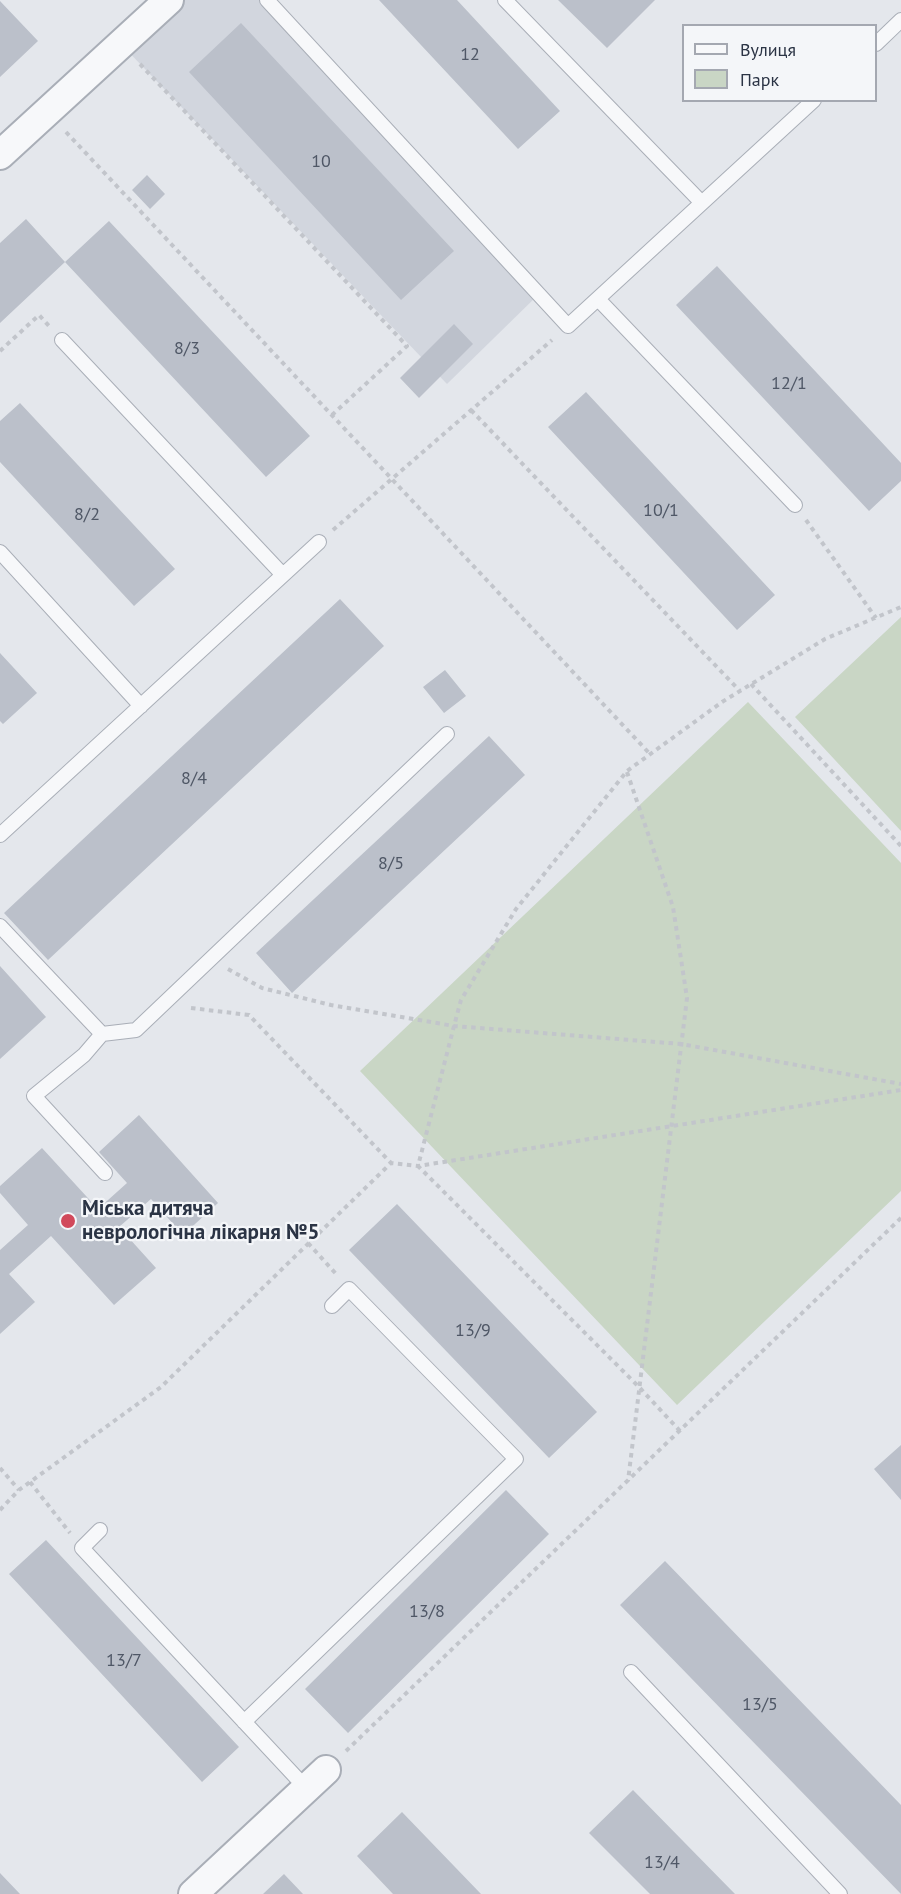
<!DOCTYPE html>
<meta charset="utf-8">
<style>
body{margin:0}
#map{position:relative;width:901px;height:1894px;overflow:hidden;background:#e4e7ec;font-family:"PT Sans",sans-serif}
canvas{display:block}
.legend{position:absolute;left:682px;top:24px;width:195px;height:78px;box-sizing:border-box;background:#f4f6f9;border:2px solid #a4a8b1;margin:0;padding:8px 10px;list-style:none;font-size:18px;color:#2b3445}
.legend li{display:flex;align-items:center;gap:12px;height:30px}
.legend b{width:30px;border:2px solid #a4a8b1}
</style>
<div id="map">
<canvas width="901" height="1894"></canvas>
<ul class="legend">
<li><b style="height:8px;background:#f7f8fa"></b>Вулиця</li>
<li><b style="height:16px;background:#c9d6c5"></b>Парк</li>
</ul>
</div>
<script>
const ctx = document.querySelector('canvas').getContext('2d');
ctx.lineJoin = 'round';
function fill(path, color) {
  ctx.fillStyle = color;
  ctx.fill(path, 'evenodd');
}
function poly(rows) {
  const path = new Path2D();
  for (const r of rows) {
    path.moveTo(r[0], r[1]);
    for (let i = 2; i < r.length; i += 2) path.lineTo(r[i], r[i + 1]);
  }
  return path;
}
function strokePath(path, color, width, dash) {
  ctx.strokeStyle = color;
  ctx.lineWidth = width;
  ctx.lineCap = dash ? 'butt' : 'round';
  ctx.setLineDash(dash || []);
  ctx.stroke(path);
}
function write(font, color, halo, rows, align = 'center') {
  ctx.font = font + ' "PT Sans",sans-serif';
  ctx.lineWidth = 4.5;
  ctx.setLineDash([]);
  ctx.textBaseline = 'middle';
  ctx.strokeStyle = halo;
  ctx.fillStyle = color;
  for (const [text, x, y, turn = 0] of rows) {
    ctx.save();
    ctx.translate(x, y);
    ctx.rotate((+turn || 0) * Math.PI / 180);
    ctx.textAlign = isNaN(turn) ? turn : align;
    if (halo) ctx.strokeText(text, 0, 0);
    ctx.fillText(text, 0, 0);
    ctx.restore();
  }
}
fill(poly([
 [169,0,267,0,539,294,447,384,121,44]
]), '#d2d6de');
fill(poly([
 [901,617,901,831,795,717],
 [748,702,901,863,901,1191,677,1405,360,1071]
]), '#c9d6c5');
fill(poly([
 [379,0,457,0,560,111,518,149],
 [558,0,655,0,607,48],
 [0,1,38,41,0,77],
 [241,23,454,251,401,300,189,72],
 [147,175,165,194,150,209,132,190],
 [26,219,65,262,109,221,310,436,266,477,65,262,0,323,0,243],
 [717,266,901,463,901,481,869,511,676,305],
 [454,324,473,344,419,398,400,378],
 [586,392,775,595,737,630,548,427],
 [20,403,175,569,134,606,0,462,0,421],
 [340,599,384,646,48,960,4,913],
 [0,653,37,693,3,724,0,721],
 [445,670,466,696,444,713,423,687],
 [489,736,525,775,292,993,256,953],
 [0,966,46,1017,0,1059],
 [139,1115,218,1203,183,1235,151,1199,119,1227,156,1268,114,1305,51,1236,9,1274,35,1302,0,1334,0,1250,28,1225,0,1193,0,1186,42,1148,98,1209,127,1183,99,1152],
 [397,1204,597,1412,549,1458,349,1250],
 [901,1445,901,1500,874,1469],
 [506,1490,549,1534,348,1733,305,1689],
 [46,1540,239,1747,202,1782,9,1574],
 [665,1561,901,1805,901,1894,620,1605],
 [633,1790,735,1894,650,1894,589,1833],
 [402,1812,481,1894,393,1894,357,1856],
 [0,1873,20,1894,0,1894],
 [284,1874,303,1894,263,1894]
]), '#bbc0ca');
const service = poly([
 [267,0,568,326,814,100],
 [505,0,702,203],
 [876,44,901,20],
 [598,299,795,505],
 [62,340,283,575],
 [0,552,141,706],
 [0,835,319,542],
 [0,926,102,1034,136,1030,447,734],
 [102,1034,84,1055,34,1096,105,1173],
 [100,1530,82,1548,306,1788],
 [631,1672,840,1894],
 [244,1722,516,1459,349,1289,332,1306]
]);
const minor = poly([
 [0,155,169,0],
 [193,1894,326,1770]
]);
strokePath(service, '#a9aeb7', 16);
strokePath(minor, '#a9aeb7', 32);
strokePath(poly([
 [140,64,407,346,332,415],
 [66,132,650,754],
 [0,351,39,315,49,326],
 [471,410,740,691],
 [806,520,876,618],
 [333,530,552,340],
 [751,684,901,846],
 [627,772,673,907,687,998,628,1481],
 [228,969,262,988,331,1005,454,1026,681,1044,901,1084],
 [191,1008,249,1015,391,1163],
 [308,1243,337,1275],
 [680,1431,639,1387,418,1166,454,1026,461,1000,516,909,627,771,722,702,825,639,901,607],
 [0,1468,19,1490],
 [30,1482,70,1533],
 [0,1510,19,1490,161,1387,391,1163,418,1166,901,1090],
 [346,1751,901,1218]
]), '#c2c5cb', 4, [4.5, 4.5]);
strokePath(service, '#f7f8fa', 14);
strokePath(minor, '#f7f8fa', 28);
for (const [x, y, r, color] of [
 [68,1221,8,"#d1495b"]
]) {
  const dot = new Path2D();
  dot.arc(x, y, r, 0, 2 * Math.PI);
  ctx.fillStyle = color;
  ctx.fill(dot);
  strokePath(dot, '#f4f6f9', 2);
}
write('18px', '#4f5766', null, [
 ["12",470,55],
 ["10",321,162],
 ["8/3",187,349],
 ["12/1",789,384],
 ["10/1",661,511],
 ["8/2",87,515],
 ["8/4",194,779],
 ["8/5",391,864],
 ["13/9",473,1331],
 ["13/8",427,1612],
 ["13/7",124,1661],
 ["13/5",760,1705],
 ["13/4",662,1863]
]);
write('bold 21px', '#2b3445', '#f4f6f9', [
 ["Міська дитяча",82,1209],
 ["неврологічна лікарня №5",82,1233]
], 'left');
</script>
